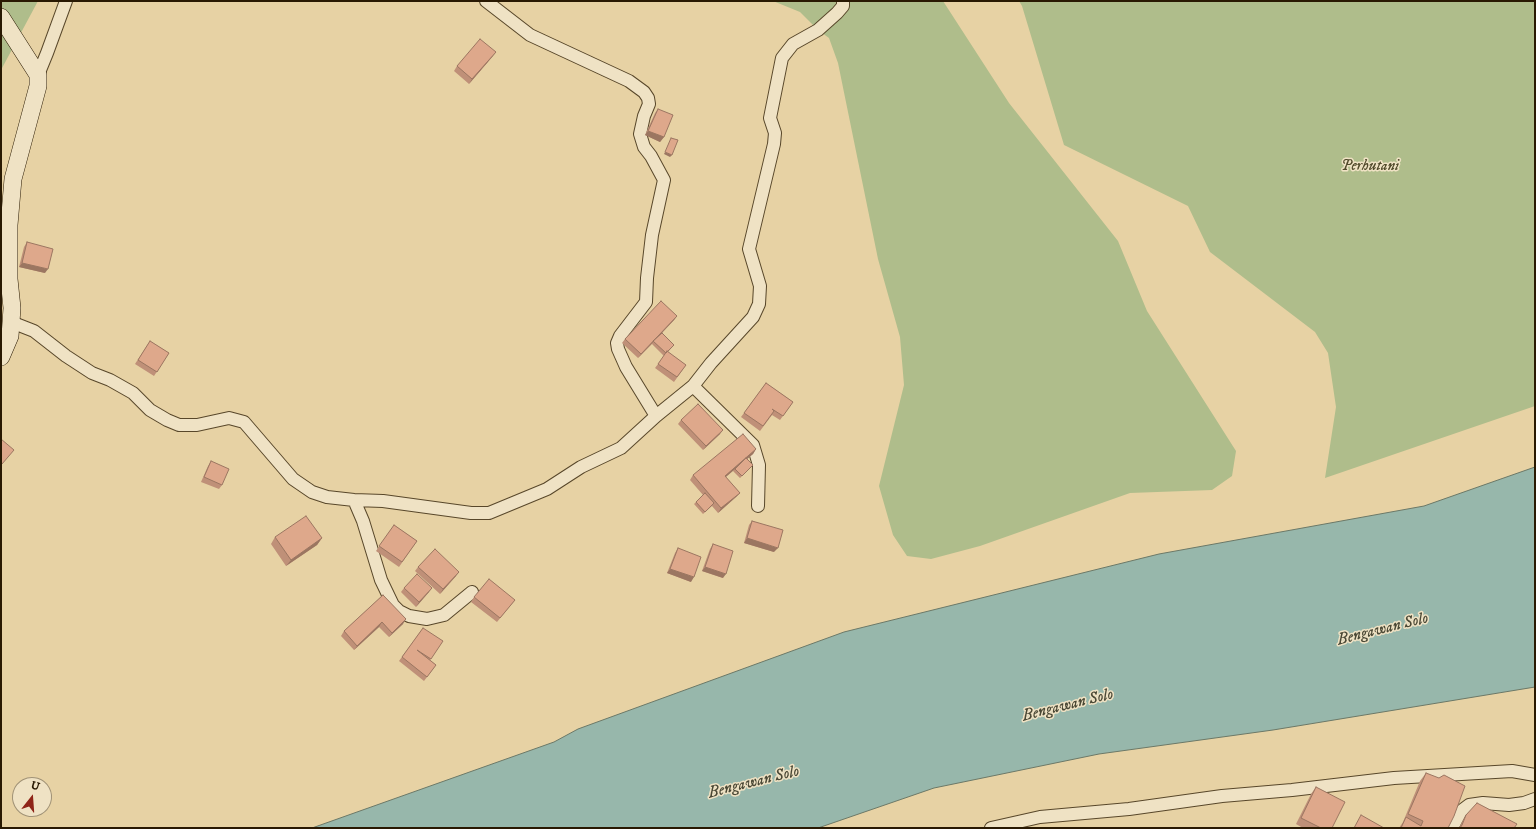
<!DOCTYPE html>
<style>
body{margin:0}
#map{position:relative;width:1536px;height:829px;overflow:hidden;background:#e7d2a4;font-family:"IM FELL DW Pica",serif}
canvas{display:block}
.frame{position:absolute;inset:0;border:2px solid #291902;pointer-events:none}
.north{position:absolute;left:12px;top:777px;width:40px;height:40px;box-sizing:border-box;background:#efe2c4;border:1px solid #a09276;border-radius:50%;rotate:17deg;font-size:11px;font-weight:700;line-height:16px;text-align:center;color:#291902}
.north::after{content:'';display:block;margin:auto;width:14px;height:18px;background:#8f2418;clip-path:polygon(50% 0,100% 100%,50% 72%,0 100%)}
</style>
<div id="map">
<canvas width="1536" height="829"></canvas>
<div class="frame"></div>
<div class="north">U</div>
</div>
<script>
const ctx = document.querySelector('canvas').getContext('2d');
ctx.lineJoin = 'round';
function fill(path, color) {
  ctx.fillStyle = color;
  ctx.fill(path, 'evenodd');
}
function poly(rows) {
  const path = new Path2D();
  for (const r of rows) {
    path.moveTo(r[0], r[1]);
    for (let i = 2; i < r.length; i += 2) path.lineTo(r[i], r[i + 1]);
  }
  return path;
}
function strokePath(path, color, width, dash) {
  ctx.strokeStyle = color;
  ctx.lineWidth = width;
  ctx.lineCap = dash ? 'butt' : 'round';
  ctx.setLineDash(dash || []);
  ctx.stroke(path);
}
function write(font, color, halo, rows, align = 'center') {
  ctx.font = font + ' "IM FELL DW Pica",serif';
  ctx.lineWidth = 3;
  ctx.setLineDash([]);
  ctx.textBaseline = 'middle';
  ctx.strokeStyle = halo;
  ctx.fillStyle = color;
  for (const [text, x, y, turn = 0] of rows) {
    ctx.save();
    ctx.translate(x, y);
    ctx.rotate((+turn || 0) * Math.PI / 180);
    ctx.textAlign = isNaN(turn) ? turn : align;
    if (halo) ctx.strokeText(text, 0, 0);
    ctx.fillText(text, 0, 0);
    ctx.restore();
  }
}
fill(poly([
 [1,1,38,1,1,70],
 [773,1,943,1,1009,103,1118,241,1147,311,1236,451,1232,476,1212,490,1130,493,980,546,931,559,907,556,893,535,879,486,904,385,900,337,878,259,838,63,829,38,818,30,800,12],
 [1019,1,1535,1,1535,406,1325,478,1336,407,1328,353,1315,332,1210,252,1188,206,1064,145,1022,6]
]), '#afbd8b');
const water = poly([
 [1535,467,1535,687,1273,730,1099,754,934,788,818,828,312,828,554,742,578,729,844,632,1159,554,1424,506,1535,467]
]);
fill(water, '#97b7ab');
strokePath(water, '#6b7867', 1);
const street = poly([
 [486,1,530,35,629,81,644,92,648,98,649,104,644,116,640,134,644,147,651,156,664,180,652,235,647,278,646,302,620,336,617,343,618,349,626,367,656,416],
 [38,75,47,53,66,1],
 [11,322,34,331,66,356,92,373,110,380,133,393,150,410,167,420,179,425,197,425,229,418,244,422,293,479,312,492,327,497,354,500,383,501,471,513,489,513,547,489,581,467,621,448,656,416,693,386,711,363,753,317,759,304,760,286,749,249,774,144,775,133,770,118,782,58,793,44,818,30,837,13,843,6,843,1],
 [693,386,753,445,759,465,758,506],
 [354,500,363,521,381,580,393,605,399,611,409,616,427,619,444,615,472,592],
 [991,828,1040,817,1129,809,1222,796,1292,790,1394,778,1512,771,1535,775],
 [1452,828,1461,811,1469,805,1483,803,1509,805,1524,803,1535,799]
]);
const secondary = poly([
 [1,17,38,75,38,86,13,179,9,225,9,279,12,308,10,336,1,357]
]);
strokePath(street, '#58472a', 14);
strokePath(secondary, '#291902', 18);
strokePath(street, '#efe2c4', 12);
strokePath(secondary, '#efe2c4', 17);
fill(poly([
 [493,56,469,84,454,71,457,66],
 [658,109,664,137,660,142,645,135,655,113],
 [27,242,45,273,19,267,24,247],
 [677,316,674,320,662,333,674,345,668,352,686,365,674,382,655,368,664,356,652,344,638,358,622,343,625,339],
 [150,341,169,353,154,376,135,364],
 [766,383,793,402,780,420,772,415,760,431,741,417],
 [681,420,720,434,703,450,678,424],
 [756,449,753,454,747,459,753,465,740,478,733,471,735,469,726,477,740,493,736,497,718,513,712,506,703,514,694,504,703,495,690,480,693,475],
 [211,461,222,485,219,489,201,482,208,466],
 [752,521,774,552,744,543,749,525],
 [394,525,417,541,399,567,376,551],
 [275,537,322,538,317,545,286,566,271,544],
 [713,544,723,578,702,571,710,549],
 [678,548,691,582,667,573,675,553],
 [418,567,456,576,440,594,415,571],
 [404,588,429,592,416,607,401,592],
 [383,595,403,624,389,637,379,627,354,650,341,636,344,631],
 [474,597,515,600,497,622,471,602],
 [423,628,431,659,430,660,436,665,424,681,399,661],
 [1426,773,1448,828,1399,828,1403,822,1420,781],
 [1316,787,1332,828,1303,828,1296,824,1311,794],
 [1466,815,1514,828,1459,828,1462,822]
]), '#bf9078');
fill(poly([
 [496,52,493,56,469,84,472,79],
 [648,131,664,137,660,142,645,135],
 [665,152,672,155,670,157,664,154],
 [22,263,48,269,45,273,19,267],
 [677,316,674,320,638,358,641,354],
 [723,430,720,434,703,450,706,446],
 [756,449,753,454,722,480,725,476],
 [740,493,736,497,718,513,721,508],
 [322,538,317,545,286,566,291,560],
 [747,538,778,548,774,552,744,543],
 [705,567,726,574,723,578,702,571],
 [670,569,694,577,691,582,667,573],
 [459,572,456,576,440,594,443,589],
 [432,588,429,592,416,607,419,602],
 [406,619,403,624,389,637,392,633],
 [382,622,379,627,354,650,357,646]
]), '#9b7661');
const building = poly([
 [480,39,496,52,472,79,457,66,480,39],
 [658,109,673,115,664,137,648,131,658,109],
 [671,138,678,140,672,155,665,152,671,138],
 [27,242,53,249,48,269,22,263,27,242],
 [661,301,677,316,641,354,625,339,661,301],
 [662,333,674,345,666,353,653,341,662,333],
 [150,341,169,353,157,372,138,360,150,341],
 [667,351,686,365,677,377,658,364,667,351],
 [766,383,793,402,783,416,772,409,774,411,763,426,744,413,766,383],
 [698,404,723,430,706,446,681,420,698,404],
 [743,434,756,449,725,476,740,493,721,508,693,475,743,434],
 [1,439,14,450,2,464,1,463,1,439],
 [746,458,753,465,742,476,735,469,746,458],
 [211,461,229,469,222,485,204,477,211,461],
 [705,493,714,503,705,512,696,502,705,493],
 [306,516,322,538,291,560,275,537,306,516],
 [752,521,783,530,778,548,747,538,752,521],
 [394,525,417,541,402,562,379,546,394,525],
 [713,544,733,551,726,574,705,567,713,544],
 [678,548,701,557,694,577,670,569,678,548],
 [435,549,459,572,443,589,418,567,435,549],
 [417,574,432,588,419,602,404,588,417,574],
 [489,579,515,600,500,618,474,597,489,579],
 [383,595,406,619,392,633,382,622,357,646,344,631,383,595],
 [423,628,443,641,431,659,417,650,436,665,427,677,402,657,423,628],
 [1426,773,1439,778,1444,775,1465,786,1454,816,1448,828,1401,828,1406,817,1421,826,1423,821,1408,814,1426,773],
 [1316,787,1345,802,1332,828,1321,828,1301,818,1316,787],
 [1477,803,1517,824,1514,828,1460,828,1462,825,1466,815,1477,803],
 [1361,815,1384,828,1354,828,1361,815]
]);
fill(building, '#dea88b');
strokePath(building, '#9b7661', 1);
write('italic 15px', '#514a2b', '#efe2c4', [
 ["Perhutani",1370,167]
]);
write('italic 16px', '#4a4835', '#efe2c4', [
 ["Bengawan Solo",1383,630,-14],
 ["Bengawan Solo",1068,706,-14],
 ["Bengawan Solo",754,783,-14]
]);
</script>
